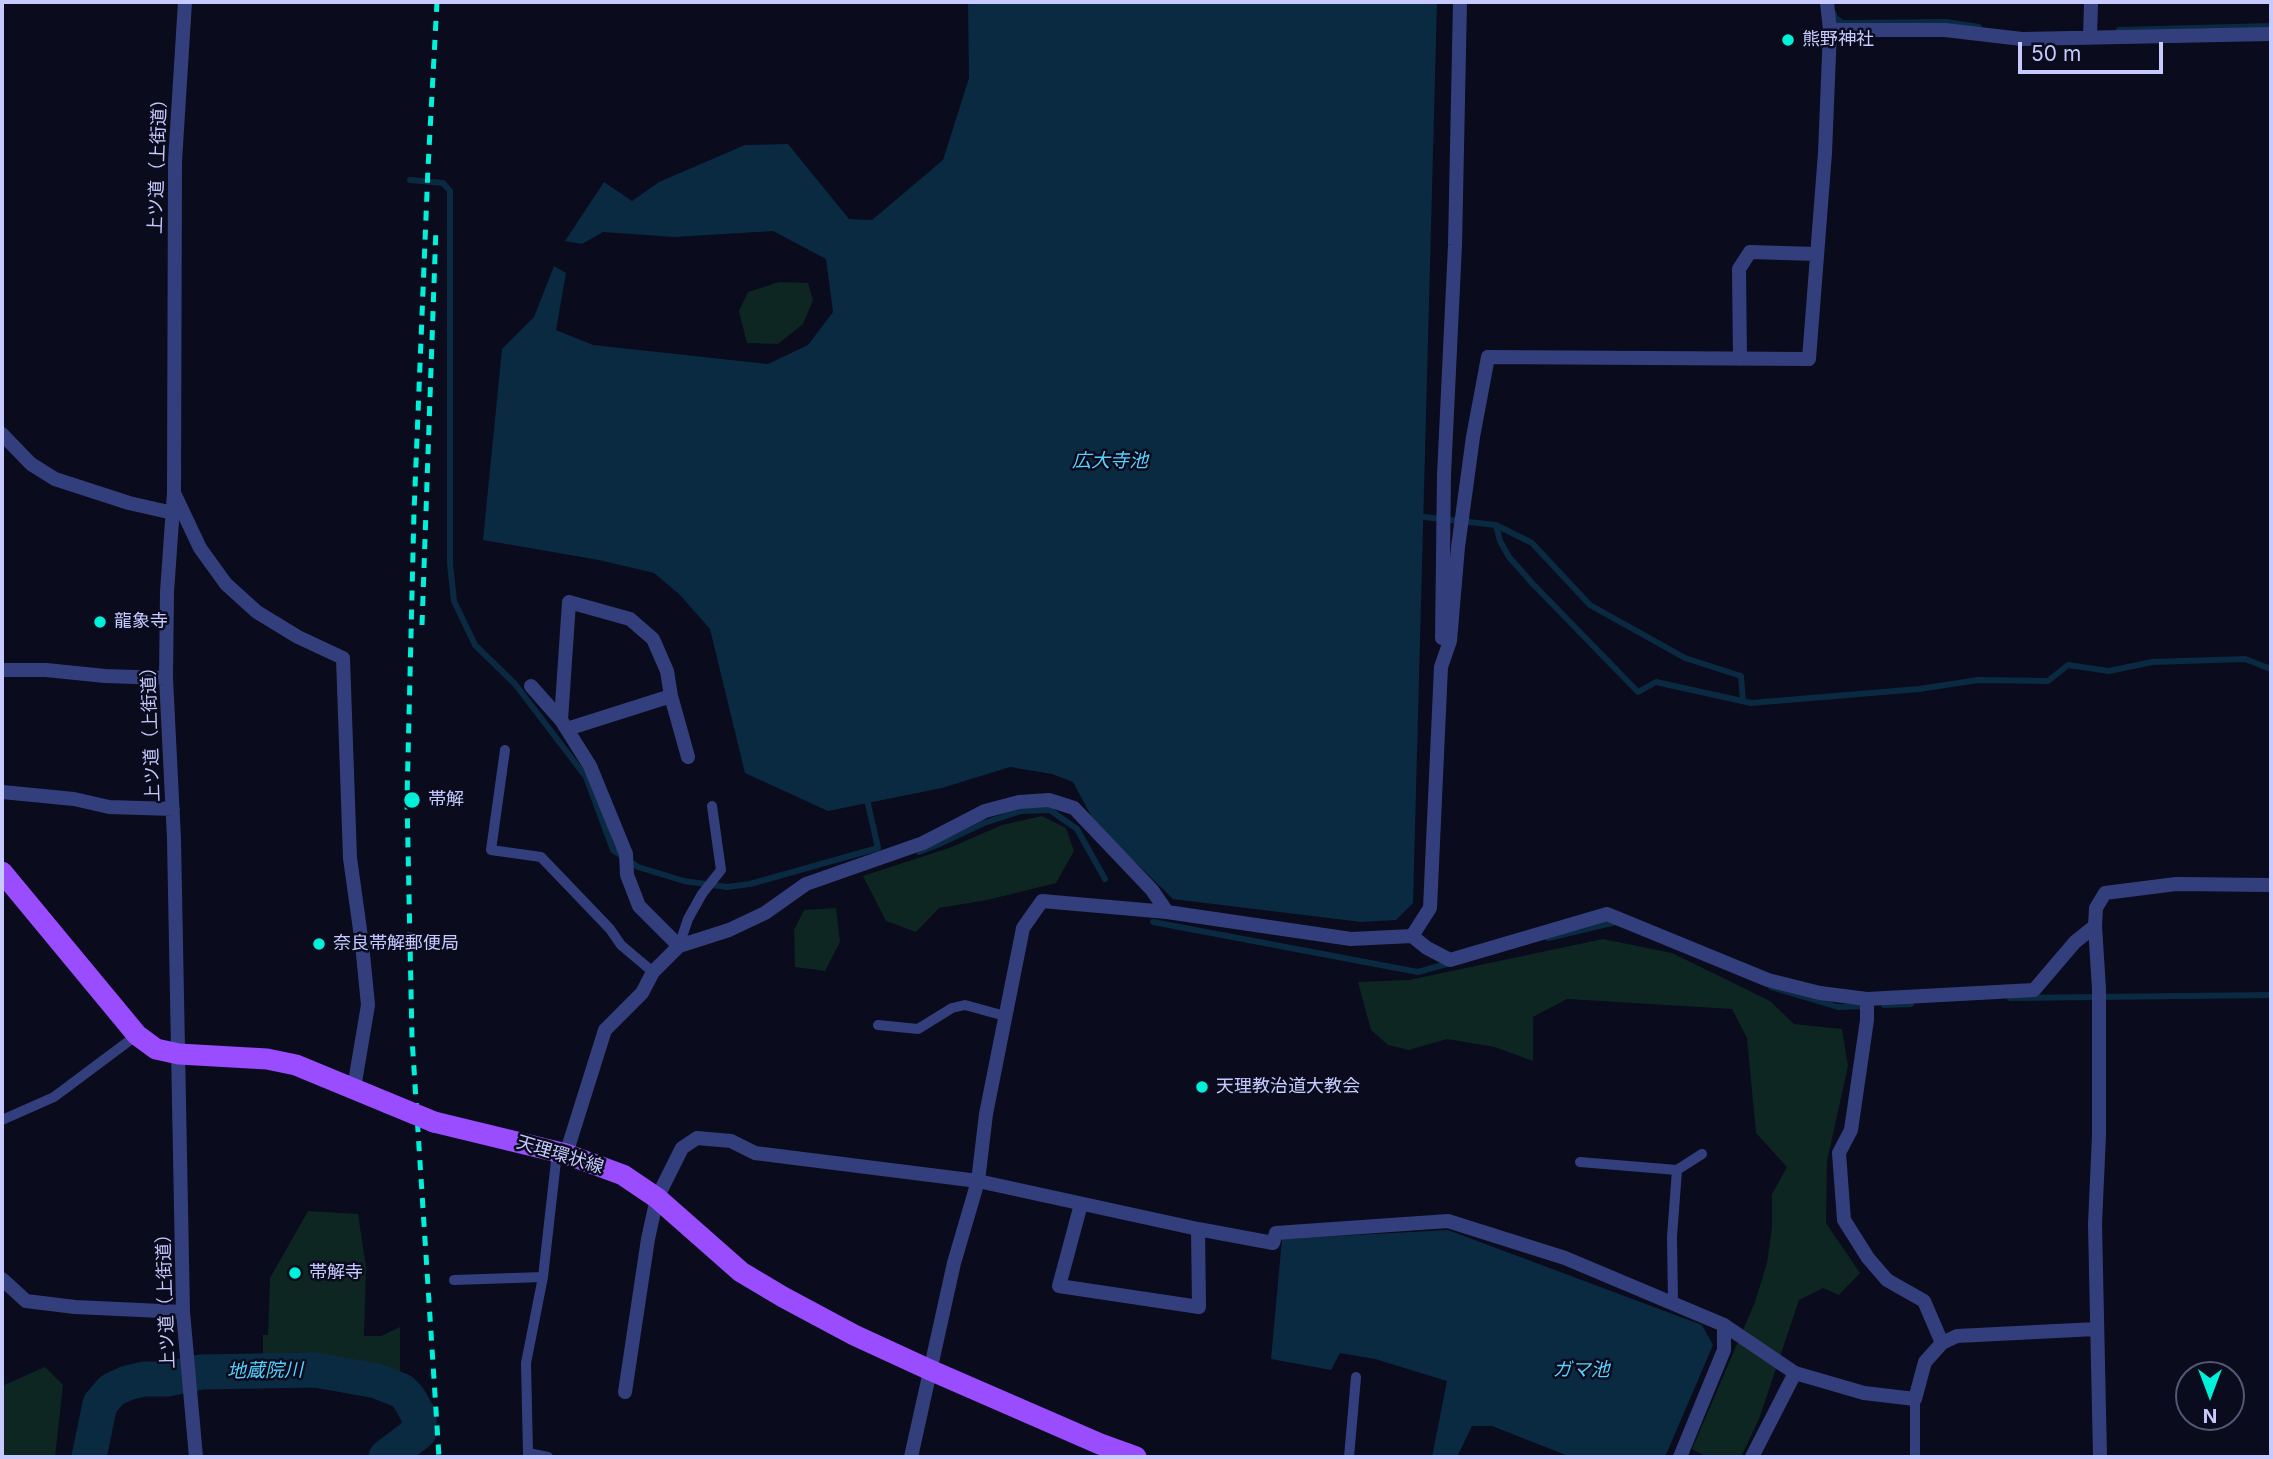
<!DOCTYPE html>
<meta charset="utf-8">
<style>
body{margin:0}
#map{position:relative;width:2273px;height:1459px;overflow:hidden;background:#0a0b1c;font-family:Inter,sans-serif}
canvas{display:block}
.frame{position:absolute;inset:0;border:4px solid #c6caff;pointer-events:none}
.north{position:absolute;left:2175px;top:1361px;width:70px;height:70px;box-sizing:border-box;background:#0a0b1c;border:2px solid #555777;border-radius:50%;rotate:180deg;font-size:19px;font-weight:700;line-height:28px;text-align:center;color:#c6caff}
.north::after{content:'';display:block;margin:auto;width:24px;height:32px;background:#00f1da;clip-path:polygon(50% 0,100% 100%,50% 72%,0 100%)}
.scale{position:absolute;left:2018px;top:42px;width:145px;height:32px;box-sizing:border-box;border:4px solid #c6caff;border-top:0;padding-left:9px;font-size:21px;line-height:24px;white-space:nowrap;color:#c6caff;-webkit-text-stroke:5px #0a0b1c;paint-order:stroke}
</style>
<div id="map">
<canvas width="2273" height="1459"></canvas>
<div class="frame"></div>
<div class="north">N</div>
<div class="scale">50 m</div>
</div>
<script>
const ctx = document.querySelector('canvas').getContext('2d');
ctx.lineJoin = 'round';
function fill(path, color) {
  ctx.fillStyle = color;
  ctx.fill(path, 'evenodd');
}
function poly(rows) {
  const path = new Path2D();
  for (const r of rows) {
    path.moveTo(r[0], r[1]);
    for (let i = 2; i < r.length; i += 2) path.lineTo(r[i], r[i + 1]);
  }
  return path;
}
function strokePath(path, color, width, dash) {
  ctx.strokeStyle = color;
  ctx.lineWidth = width;
  ctx.lineCap = dash ? 'butt' : 'round';
  ctx.setLineDash(dash || []);
  ctx.stroke(path);
}
function write(font, color, halo, rows, align = 'center') {
  ctx.font = font + ' Inter,"Noto Sans JP",sans-serif';
  ctx.lineWidth = 5;
  ctx.setLineDash([]);
  ctx.textBaseline = 'middle';
  ctx.strokeStyle = halo;
  ctx.fillStyle = color;
  for (const [text, x, y, turn = 0] of rows) {
    ctx.save();
    ctx.translate(x, y);
    ctx.rotate((+turn || 0) * Math.PI / 180);
    ctx.textAlign = isNaN(turn) ? turn : align;
    if (halo) ctx.strokeText(text, 0, 0);
    ctx.fillText(text, 0, 0);
    ctx.restore();
  }
}
fill(poly([
 [779,282,808,283,813,300,803,324,778,344,747,343,739,311,748,292],
 [1042,816,1066,828,1074,851,1056,883,987,900,939,908,916,932,886,921,863,876,949,848,1002,825],
 [836,908,840,942,825,971,795,967,794,930,804,910],
 [1603,939,1672,953,1770,1001,1794,1024,1842,1029,1848,1066,1827,1161,1826,1223,1860,1273,1839,1295,1823,1288,1799,1300,1759,1419,1741,1457,1707,1457,1692,1449,1755,1302,1767,1263,1772,1227,1772,1194,1787,1167,1756,1133,1747,1038,1732,1009,1567,999,1533,1017,1533,1061,1495,1047,1447,1039,1409,1050,1388,1045,1371,1030,1358,982,1409,980],
 [308,1211,358,1214,366,1267,364,1336,381,1336,400,1327,400,1377,359,1361,263,1359,263,1335,268,1335,270,1278],
 [45,1367,63,1385,55,1457,2,1457,2,1386]
]), '#0d2621');
fill(poly([
 [968,2,1437,2,1413,903,1396,920,1361,922,1173,899,1095,823,1073,782,1052,774,1010,767,942,788,828,811,745,773,710,629,679,594,654,573,599,560,483,540,502,349,534,317,554,266,566,273,556,330,593,345,768,364,808,345,833,312,826,259,773,231,674,237,603,232,582,244,565,241,604,182,632,201,659,182,745,145,788,144,849,219,872,220,943,160,969,78],
 [1448,1230,1702,1325,1713,1345,1665,1457,1571,1457,1492,1426,1472,1426,1457,1457,1432,1457,1447,1381,1375,1359,1340,1353,1331,1370,1271,1359,1282,1239]
]), '#0a2a41');
strokePath(poly([
 [1834,14,1834,17,1842,23,1946,22,1979,27],
 [2119,30,2271,26],
 [410,180,443,183,450,191,450,564,454,601,475,645,515,684,586,777,613,850,638,867,684,881,727,887,750,884,878,848,866,795],
 [1415,516,1496,525,1532,543,1590,605,1685,658,1741,676,1743,701],
 [1496,525,1500,541,1509,557,1533,584,1638,692,1656,682,1751,703,1919,689,1978,680,2048,681,2068,665,2109,671,2152,662,2245,659,2271,669],
 [919,852,937,845,984,823,1021,811,1050,810,1077,829,1105,879],
 [1153,922,1418,972,1450,963],
 [1548,938,1616,922],
 [1771,987,1838,1007,1866,1006],
 [2010,998,2271,995],
 [1884,1005,1911,1004]
]), '#0a2a41', 6);
strokePath(poly([
 [89,1457,100,1404,112,1390,127,1383,144,1379,167,1379,201,1372,316,1370,377,1381,402,1391,408,1397,419,1416,419,1432,386,1457]
]), '#0a2a41', 35);
strokePath(poly([
 [505,750,491,850,541,857,610,929,621,945,653,972],
 [679,946,688,919,702,894,721,870,712,806],
 [878,1025,918,1029,952,1008,965,1005,1005,1016],
 [2,1120,54,1097,137,1035],
 [1580,1162,1677,1170,1702,1154],
 [454,1280,543,1277],
 [1673,1303,1672,1237,1677,1170],
 [1915,1399,1915,1457],
 [528,1453,526,1363,543,1277,557,1152],
 [528,1457,528,1453,548,1457],
 [1349,1457,1356,1377]
]), '#333f7d', 10);
strokePath(poly([
 [185,2,175,161,174,493,167,592,166,678,174,839,183,1312,196,1457],
 [1827,2,1830,30],
 [2090,38,2091,2],
 [1740,359,1739,269,1750,252,1816,254],
 [2,434,31,464,55,479,129,503,173,513],
 [175,495,200,548,226,584,257,612,298,637,343,658,350,858,362,944,368,1005,354,1088],
 [1442,638,1444,475,1455,245,1460,2],
 [2,670,46,670,105,676,166,678],
 [531,686,561,720,590,766,626,854,627,875,639,906,679,946],
 [561,720,569,602,630,619,653,639,667,671,671,696,688,757],
 [567,729,671,696],
 [2,792,74,799,109,807,173,809],
 [2095,926,2099,989,2099,1135,2095,1224,2100,1457],
 [1412,936,1427,948,1450,960,1607,914,1768,980,1820,993,1867,999,2034,990,2075,942,2095,926,2096,908,2105,893,2176,884,2271,885],
 [566,1154,605,1030,642,993,653,972,679,946,729,930,765,913,806,884,923,843,985,811,1019,802,1049,800,1074,808,1152,890,1167,912],
 [1081,1204,1059,1286,1199,1307,1198,1229],
 [2,1279,26,1301,75,1307,183,1312],
 [1942,1343,1957,1336,2096,1329],
 [625,1392,648,1239,657,1198,682,1148,697,1138,731,1141,755,1153,978,1181,1198,1229,1273,1243,1276,1233,1448,1221,1565,1258,1724,1325,1795,1373,1864,1393,1915,1399,1925,1362,1942,1343,1924,1301,1887,1280,1868,1258,1844,1220,1839,1153,1851,1130,1867,1020,1867,999],
 [911,1457,954,1263,978,1181,986,1114,1023,928,1042,901,1167,912,1351,939,1412,936,1430,908,1441,667,1450,641,1458,547,1473,437,1488,357,1809,359,1825,153,1830,30,1945,30,2022,39,2271,34],
 [1680,1457,1724,1350,1724,1325],
 [1752,1457,1795,1373]
]), '#333f7d', 14);
strokePath(poly([
 [2,872,137,1035,156,1049,179,1054,267,1059,296,1065,388,1103],
 [434,1122,566,1154,623,1175,657,1198,741,1272,783,1297,854,1335,930,1370,1100,1444,1136,1457]
]), '#994dff', 21);
strokePath(poly([
 [437,2,428,168,414,512,407,799,412,1038,439,1457],
 [422,625,436,227]
]), '#00f1da', 5, [10, 9]);
strokePath(poly([
 [388,1103,434,1122]
]), '#994dff', 21);
for (const [x, y, r, color] of [
 [1788,40,7,"#00f1da"],
 [100,622,7,"#00f1da"],
 [412,800,9,"#00f1da"],
 [319,944,7,"#00f1da"],
 [1202,1087,7,"#00f1da"],
 [295,1273,7,"#00f1da"]
]) {
  const dot = new Path2D();
  dot.arc(x, y, r, 0, 2 * Math.PI);
  ctx.fillStyle = color;
  ctx.fill(dot);
  strokePath(dot, '#0a0b1c', 2.5);
}
write('18px', '#c6caff', '#0a0b1c', [
 ["熊野神社",1802,40],
 ["龍象寺",114,622],
 ["帯解",428,800],
 ["奈良帯解郵便局",333,944],
 ["天理教治道大教会",1216,1087],
 ["帯解寺",309,1273]
], 'left');
write('18px', '#c6caff', '#0a0b1c', [
 ["上ツ道（上街道）",158,162,-88],
 ["上ツ道（上街道）",151,730,-92],
 ["天理環状線",560,1155,17],
 ["上ツ道（上街道）",166,1297,-92]
]);
write('italic 19px', '#54d1ff', '#0a0b1c', [
 ["広大寺池",1110,461],
 ["ガマ池",1581,1370],
 ["地蔵院川",265,1371,-1]
]);
</script>
